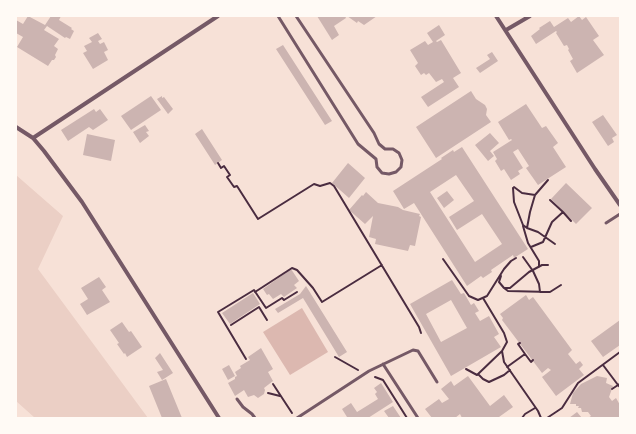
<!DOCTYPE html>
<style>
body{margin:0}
#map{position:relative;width:636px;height:434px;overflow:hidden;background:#f7e1d7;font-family:"Varela Round",sans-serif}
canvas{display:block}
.frame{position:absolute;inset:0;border:17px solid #fffaf5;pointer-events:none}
</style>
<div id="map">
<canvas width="636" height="434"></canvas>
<div class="frame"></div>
</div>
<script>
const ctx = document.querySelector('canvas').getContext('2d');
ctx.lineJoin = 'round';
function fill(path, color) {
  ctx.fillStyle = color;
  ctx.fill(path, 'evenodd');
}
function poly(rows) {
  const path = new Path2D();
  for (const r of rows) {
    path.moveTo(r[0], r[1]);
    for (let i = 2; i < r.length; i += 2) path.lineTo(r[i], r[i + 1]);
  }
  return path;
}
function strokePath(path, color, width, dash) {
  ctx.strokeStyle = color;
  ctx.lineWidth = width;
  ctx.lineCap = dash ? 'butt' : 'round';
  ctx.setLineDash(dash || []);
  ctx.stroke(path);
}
fill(poly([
 [16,175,63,216,38,269,148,418,35,418,16,401]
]), '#ebcfc5');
fill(poly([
 [302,308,328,352,290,375,263,332]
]), '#dcb8b0');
fill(poly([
 [28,16,45,25,51,16,61,16,59,20,72,28,71,29,74,31,70,39,66,37,65,38,47,26,44,30,59,39,54,46,58,49,55,55,56,57,54,60,52,60,48,66,17,47,23,37,16,33,16,20,23,24],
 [317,16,345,16,346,18,334,26,339,35,332,40],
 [347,16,377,16,364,25,358,21,357,23],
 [579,16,582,20,586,17,599,36,593,40,604,55,577,73,570,61,573,59,568,50,569,49,567,45,564,46,556,33,557,32,556,31,536,44,531,36,540,29,539,28,550,21,554,27,568,18,571,22],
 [439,25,445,35,436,41,437,42,441,40,461,73,453,78,459,87,428,107,421,97,444,82,442,79,436,82,429,73,426,75,424,73,421,75,415,66,418,63,410,50,425,41,428,45,433,42,427,33],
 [98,33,102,39,98,41,100,44,104,42,108,50,104,52,108,60,93,69,83,53,87,51,84,46,92,42,89,38],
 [283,45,332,121,325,125,276,49],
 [492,52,498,61,480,73,476,68,490,59,487,55],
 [471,91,476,99,485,105,487,109,486,115,491,122,436,158,416,127],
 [151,96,161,110,131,130,121,116],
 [162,96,162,98,164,97,173,109,168,114,157,99],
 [526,104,542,128,546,126,558,143,553,147,566,167,538,185,526,168,529,166,518,149,513,152,523,168,518,171,520,174,511,180,504,169,501,171,495,161,497,159,493,152,512,140,511,139,509,140,498,122],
 [94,109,96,112,100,109,108,120,93,130,89,127,68,141,61,130],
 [603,115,617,135,612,138,614,142,608,146,592,122],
 [145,125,149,131,146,132,149,136,140,143,133,132],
 [202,129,222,160,215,165,195,134],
 [490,133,499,143,490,151,494,156,488,161,475,145],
 [87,134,115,140,111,161,83,155],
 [462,147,528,249,514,258,513,255,491,270,492,272,483,278,481,276,467,286,414,203,404,209,393,191,442,159,441,158,453,150,454,152],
 [456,175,474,201,449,217,457,230,482,214,502,244,475,262,430,192],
 [348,163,365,178,349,198,332,183],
 [566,183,592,208,576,224,551,199],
 [447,191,454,200,444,208,437,198],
 [366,192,378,203,398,207,403,210,420,214,419,216,421,217,415,246,410,245,408,251,375,244,376,239,369,237,373,216,365,224,349,210,362,195,363,196],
 [291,269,299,281,294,285,297,288,284,297,281,294,273,299,269,294,267,295,263,289],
 [99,277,106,287,102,290,110,302,87,315,80,304,88,299,81,288],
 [452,280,461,294,464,293,471,305,474,303,479,311,475,313,480,321,489,316,499,334,494,337,501,347,451,376,410,304],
 [451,300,467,328,441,342,426,314],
 [306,286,347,352,339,357,303,298,278,313,275,309,300,294],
 [253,293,260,304,230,324,222,313],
 [526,295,529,300,533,297,572,350,568,354,576,364,580,361,583,365,579,369,584,375,556,396,542,377,551,370,548,368,542,373,502,320,503,318,500,314],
 [620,320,620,345,603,357,591,341],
 [122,322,129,332,131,331,142,347,127,357,125,353,124,354,117,344,119,343,110,330],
 [261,348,273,369,268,372,273,381,264,388,265,390,264,394,258,398,254,395,248,397,244,390,235,396,228,383,235,379,235,377,237,376,235,372,241,368,240,366,250,360,248,357],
 [160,353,173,373,162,380,157,372,163,370,155,358],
 [229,365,235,376,228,380,222,369],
 [468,376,490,406,504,395,513,407,499,417,500,418,462,418,460,414,455,418,432,418,425,409,439,399,442,403,449,399,441,389,451,381,454,386],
 [597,376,607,378,606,383,613,386,609,397,612,401,616,398,620,405,620,418,588,418,591,416,588,412,582,412,581,408,578,408,579,406,576,406,576,404,570,404,573,393,581,384],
 [166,379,182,418,162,418,149,386],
 [381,383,393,402,368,418,346,418,347,417,342,409,351,403,357,412,378,399,375,394,377,392,374,388],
 [393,406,401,418,389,418,384,411],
 [577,412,582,418,569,418]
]), '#ccb4b1');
strokePath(poly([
 [218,163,221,168,224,166,230,175,227,177,234,187,237,186,258,219,314,184,320,186,330,183,334,186,419,327,421,333],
 [514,187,522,193,535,195,548,180],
 [513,188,514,202,523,225,527,228,538,232,555,244],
 [563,212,571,221],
 [523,226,528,243,539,261,539,267],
 [527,228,530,212,535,195],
 [531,247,543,242,552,222,563,212,550,200],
 [523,257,533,271,539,284,540,292],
 [443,259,469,296,478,300,487,296,504,269,511,261,516,258],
 [501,276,499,282,504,288,508,291,550,292,561,285],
 [505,288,510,288,529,272,542,265,548,265],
 [255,292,292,268,297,270,313,288,322,302,382,265],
 [231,325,259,307,267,320],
 [502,351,504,362,538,411,541,418],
 [525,354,531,362,533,360],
 [335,357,358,370],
 [246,359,218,312,254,290,266,308,282,298,284,300,297,292],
 [603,365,618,385,612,389],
 [507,367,525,354,518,344,520,343],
 [466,369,477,375,502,351,507,342,504,333,483,298],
 [478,374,483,379,489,382,504,375,510,370],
 [375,377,383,380,407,418],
 [273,384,292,413],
 [620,384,618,385,620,387],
 [268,393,280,396],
 [522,418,525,414,535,408],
 [547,418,562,408,578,383,620,352]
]), '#4a2c40', 2);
strokePath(poly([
 [278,16,358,144,376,159,377,167,382,173,389,174,396,172,401,167,402,160,399,153,393,149,385,149,379,144,374,133,296,16],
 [606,223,620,214],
 [383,364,418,418],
 [237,399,243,407,252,414,255,418],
 [297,418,369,371,413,350,418,351,437,382]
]), '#755966', 3);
strokePath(poly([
 [496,16,595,169,620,205],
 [506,30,530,16],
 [16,127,33,138,44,151,82,202,219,418],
 [33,138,218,16]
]), '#755966', 4);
</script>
